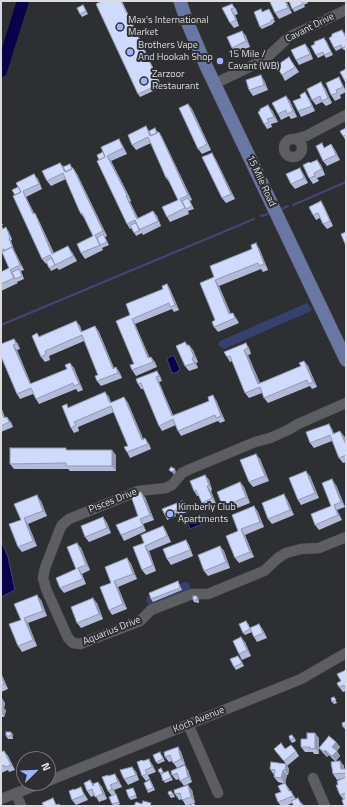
<!DOCTYPE html>
<style>
body{margin:0}
#map{position:relative;width:347px;height:807px;overflow:hidden;background:#2e2f33;font-family:"Titillium Web",sans-serif}
canvas{display:block}
.frame{position:absolute;inset:0;border:2px solid #dcdcdf;pointer-events:none}
.north{position:absolute;left:16px;top:751px;width:40px;height:40px;box-sizing:border-box;background:#2e2f33;border:1px solid #747478;border-radius:50%;rotate:67deg;font-size:11px;font-weight:700;line-height:16px;text-align:center;color:#dcdcdf}
.north::after{content:'';display:block;margin:auto;width:14px;height:18px;background:#9fb3fd;clip-path:polygon(50% 0,100% 100%,50% 72%,0 100%)}
</style>
<div id="map">
<canvas width="347" height="807"></canvas>
<div class="frame"></div>
<div class="north">N</div>
</div>
<script>
const ctx = document.querySelector('canvas').getContext('2d');
ctx.lineJoin = 'round';
function fill(path, color) {
  ctx.fillStyle = color;
  ctx.fill(path, 'evenodd');
}
function poly(rows) {
  const path = new Path2D();
  for (const r of rows) {
    if (r.length === 3) {
      path.moveTo(r[0] + r[2], r[1]);
      path.arc(r[0], r[1], r[2], 0, 2 * Math.PI);
      continue;
    }
    path.moveTo(r[0], r[1]);
    for (let i = 2; i < r.length; i += 2) path.lineTo(r[i], r[i + 1]);
  }
  return path;
}
function strokePath(path, color, width, dash) {
  ctx.strokeStyle = color;
  ctx.lineWidth = width;
  ctx.lineCap = dash ? 'butt' : 'round';
  ctx.setLineDash(dash || []);
  ctx.stroke(path);
}
function write(font, color, halo, rows, align = 'center') {
  ctx.font = font + ' "Titillium Web",sans-serif';
  ctx.lineWidth = 4;
  ctx.setLineDash([]);
  ctx.textBaseline = 'middle';
  ctx.strokeStyle = halo;
  ctx.fillStyle = color;
  for (const [text, x, y, turn = 0] of rows) {
    ctx.save();
    ctx.translate(x, y);
    ctx.rotate((+turn || 0) * Math.PI / 180);
    ctx.textAlign = isNaN(turn) ? turn : align;
    if (halo) ctx.strokeText(text, 0, 0);
    ctx.fillText(text, 0, 0);
    ctx.restore();
  }
}
fill(poly([
 [307,303,312,309,311,311,224,349,219,346,219,343,220,341],
 [185,582,187,582,189,583,191,590,150,606,148,604,146,600,147,597,151,596,153,602,182,590,179,584]
]), '#36416f');
const water = poly([
 [171,356,174,356,180,369,176,373,172,373,167,359,171,356],
 [204,514,207,522,190,529,187,521,204,514],
 [1,540,8,557,15,590,1,597,1,540]
]);
fill(water, '#09024a');
strokePath(water, '#484377', 1);
strokePath(poly([
 [293,205,346,182],
 [280,210,288,206],
 [261,216,268,214],
 [1,325,254,219]
]), '#484377', 2);
strokePath(poly([
 [1,71,23,1]
]), '#09024a', 12);
const minor = poly([
 [214,84,264,60,289,37,346,10],
 [295,139,306,136,346,115],
 [293,148,9],
 [346,403,298,424,288,430,270,438,255,442,188,470,182,473,172,485,166,488,138,491,69,519,62,525,60,529,45,568,43,578,46,589,68,638,73,643,80,644,140,621,151,610,187,596,192,594,208,594,264,571,278,558,286,553,301,549,319,548,346,537],
 [188,724,218,793],
 [313,778,325,806],
 [48,781,301,679,346,653],
 [16,793,21,806],
 [1,799,42,783]
]);
const major = poly([
 [180,1,186,19,206,66,346,360]
]);
strokePath(minor, '#4a4b4e', 11);
strokePath(major, '#4a4b4e', 14);
strokePath(minor, '#5d5e62', 10);
strokePath(major, '#6a76a3', 13);
fill(poly([
 [102,1,122,1,162,87,140,97,138,94],
 [273,1,286,1,292,13,279,19,275,13],
 [289,1,307,1,308,3,304,5,305,7,294,12],
 [232,4,236,9,238,14,235,15,239,26,234,28,230,23],
 [83,5,88,14,82,17,80,14],
 [263,12,271,12,275,22,273,23,273,24,262,29,260,27],
 [242,31,246,36,250,47,235,53,232,48],
 [344,32,346,37,346,50,344,50,342,48,336,51,334,48],
 [326,40,333,55,326,58,324,55,318,58,316,55],
 [305,44,309,49,313,59,299,65,296,60],
 [293,63,299,72,285,81,282,75],
 [264,80,268,90,253,96,249,90],
 [342,83,346,92,340,95,341,98,335,101,331,95],
 [325,88,332,103,326,106,322,102,316,105,312,100],
 [286,96,290,101,297,117,291,119,289,116,281,120,278,114],
 [309,98,315,111,301,117,298,111],
 [188,104,192,109,211,150,202,154,198,149],
 [272,110,278,122,271,124,272,127,267,129,264,124],
 [146,126,149,131,157,131,162,137,192,200,190,201,194,209,188,211,189,214,170,222,167,217,178,200,170,183,166,178,151,143,136,150,132,145],
 [346,128,346,141,343,136],
 [122,144,127,154,111,161,129,196,131,201,130,202,138,218,153,211,157,216,161,226,143,235,142,233,136,236,132,228,130,229,127,224,99,160,103,152],
 [331,144,335,150,340,160,327,166,323,161],
 [215,158,235,199,226,203,222,198],
 [317,160,321,165,325,175,317,178,319,181,313,184,309,178,310,163],
 [60,163,64,167,72,167,77,174,107,236,105,237,109,245,102,248,103,250,85,259,81,253,93,236,85,219,81,214,66,179,51,186,47,181],
 [300,168,303,173,308,183,295,189,291,184],
 [34,174,38,179,42,189,26,197,34,213,38,219,40,223,54,253,72,252,77,261,59,270,57,268,51,271,47,263,46,264,42,259,15,195],
 [324,206,333,226,327,229,323,224,320,218,316,220,313,215],
 [1,222,3,225,2,226,3,229,8,230,12,239,11,241,14,250,24,270,21,271,24,279,17,282,18,283,1,291,1,272,9,268,1,250],
 [259,248,268,270,263,272,261,269,219,286,231,314,236,318,239,323,218,332,214,327,215,320,214,277],
 [167,284,170,289,179,310,174,312,172,309,135,324,149,357,151,357,155,362,157,367,136,376,132,370,134,364,130,315,163,289],
 [76,321,80,326,82,332,95,326,99,332,114,368,116,367,120,373,122,378,101,386,97,381,98,375,84,341,49,356,50,360,45,362,41,357,40,336],
 [14,339,18,344,20,349,17,350,31,384,67,369,70,363,74,368,83,390,78,392,76,389,39,404,33,394,20,399,17,394,1,357,1,344],
 [185,342,188,345,189,345,193,350,198,362,196,363,198,368,189,371,185,366],
 [246,343,249,348,251,354,248,355,260,383,301,366,304,361,308,366,317,387,312,389,310,386,268,403,264,398,262,393,249,398,245,393,232,361,230,362,227,357],
 [157,371,160,376,162,381,159,382,173,415,216,400,225,421,220,423,218,421,181,436,178,431,176,425,162,431,159,426,144,389,141,389,138,384],
 [105,392,109,397,111,403,124,397,128,403,143,439,149,444,151,449,130,458,127,452,128,446,114,412,78,427,79,431,74,433,71,428,69,407],
 [1,407,5,418,11,422,13,427,1,432],
 [329,424,332,429,334,434,344,436,346,441,346,462,343,463,339,458,332,441,314,448,310,443],
 [68,450,116,455,116,471,70,471,68,469,14,469,10,464],
 [256,454,260,459,269,481,253,487,249,482],
 [205,475,209,480,212,490,211,491,216,504,205,508,202,503,199,496,197,496,194,491],
 [310,476,319,498,301,505,298,500],
 [240,482,244,487,250,503,227,512,223,507],
 [336,485,345,507,337,510,342,520,319,530,315,525,331,506],
 [145,497,154,520,143,524,146,531,124,541,121,535,138,516],
 [287,499,294,515,272,524,268,519],
 [41,501,47,516,28,524,37,546,22,552,18,547,21,520],
 [182,501,183,504,187,512,179,515,177,513,175,514,176,516,167,520,166,517],
 [254,506,258,512,264,527,245,535,254,557,239,563,235,558,238,531],
 [103,517,107,523,111,533,89,542,85,537],
 [163,526,166,531,171,542,149,551,156,571,146,575,142,570,144,543],
 [186,540,189,545,193,556,171,565,167,559],
 [77,543,81,548,90,570,82,574,86,584,64,593,60,588,76,569],
 [220,546,224,551,230,568,208,576,204,571],
 [127,558,131,564,137,579,118,587,127,609,112,615,109,610,111,583],
 [178,581,182,590,153,602,151,599],
 [199,599,199,603,194,602,193,600],
 [41,600,47,616,28,623,37,646,22,652,18,646,21,620],
 [97,603,103,619,81,628,77,623],
 [248,623,250,628,259,624,263,630,267,638,257,642,254,637,252,632,245,635,243,633],
 [245,642,251,656,242,660,239,654],
 [240,658,244,666,236,670,234,667],
 [346,671,346,691,343,692,339,687,341,681],
 [1,673,8,689,1,692],
 [334,697,337,703,334,704,332,702],
 [1,698,5,703,4,708,6,711,4,717,1,717],
 [346,723,346,729,345,729,343,727],
 [13,734,13,739,8,739,6,736],
 [294,737,296,741,292,743,290,740],
 [319,738,319,754,314,754,313,752,305,752,301,747,307,739],
 [336,742,340,747,337,751,340,756,336,761,340,761,344,766,344,769,346,769,346,806,343,799,340,795,338,785,341,779,337,780,333,774,335,761,329,755,327,757,323,753,319,748],
 [178,747,181,752,185,764,177,768,172,761,169,762,165,757],
 [274,749,285,749,296,751,299,756,287,766,287,765,289,769,288,775,287,775,285,783,294,796,296,799,302,803,303,805,304,806,292,803,286,806,281,806,278,802,281,792,285,784,278,782,274,777,274,775,270,769,286,764],
 [4,751,8,756,15,770,9,772,8,770,1,773,1,752],
 [162,755,165,761,158,764,156,762],
 [143,761,152,764,156,772,148,775,150,779,146,781,142,776],
 [132,767,136,772,139,780,128,785,124,779],
 [188,770,192,782,184,786,179,779,176,780,172,775,171,771],
 [163,771,164,773,168,771,170,774,173,780,165,783,160,773],
 [109,776,118,779,122,787,114,790,120,804,116,806,114,806,112,804,112,796,108,791],
 [90,780,94,785,98,782,102,787,107,799,99,802,95,795,91,797,87,791],
 [150,780,152,783,155,790,148,793,147,790],
 [75,790,84,793,88,800,76,805,72,800],
 [134,790,137,798,131,800,129,798],
 [174,790,192,790,195,803,186,806,182,799,179,800,175,794],
 [173,793,175,797,171,798,169,795]
]), '#b2bbd9');
fill(poly([
 [121,1,122,1,162,87,160,84],
 [285,1,287,2,292,13,288,8],
 [231,9,235,15,239,26,236,20],
 [242,31,246,36,250,47,246,41],
 [305,44,309,49,313,59,310,54],
 [261,75,264,80,268,90,264,85],
 [339,77,346,91,343,87],
 [321,82,325,88,332,103,328,98],
 [305,92,309,98,315,111,312,106],
 [286,96,290,101,297,117,293,111],
 [188,104,192,109,211,150,207,144],
 [268,105,272,110,278,122,274,117],
 [159,132,162,137,192,200,188,195],
 [119,139,122,144,127,154,123,148],
 [331,144,335,150,340,160,336,155],
 [212,153,215,158,235,199,231,194],
 [107,156,111,161,131,201,127,196],
 [317,160,321,165,325,175,322,169],
 [73,168,77,174,107,236,103,231],
 [300,168,303,173,308,183,304,178],
 [34,174,38,179,42,189,39,184],
 [23,191,37,219,33,214],
 [126,196,130,202,141,224,137,219],
 [321,201,324,206,333,226,330,221],
 [153,211,157,216,161,226,158,221],
 [35,213,38,219,56,259,52,254],
 [9,238,11,241,14,250,24,270,20,265,12,248],
 [256,243,259,248,268,270,264,264],
 [68,246,72,252,77,261,73,256],
 [215,280,219,286,233,320,229,314],
 [167,284,170,289,179,310,175,305],
 [233,313,239,323,235,318],
 [132,319,135,324,152,363,148,358],
 [76,321,80,326,84,337,81,332],
 [95,326,99,332,116,374,113,369],
 [14,339,18,344,20,349,16,344],
 [246,343,249,348,251,354,248,348],
 [13,345,17,350,33,389,30,384],
 [189,345,193,350,198,362,194,357],
 [244,350,248,355,262,389,258,384],
 [151,357,155,362,157,367,153,362],
 [192,358,196,363,198,368,194,363],
 [304,361,308,366,317,387,313,382],
 [70,363,74,368,83,390,79,384],
 [116,367,120,373,122,378,118,373],
 [157,371,160,376,162,381,159,376],
 [156,377,159,382,175,421,172,416],
 [105,392,109,397,114,408,110,403],
 [213,395,216,400,225,421,221,416],
 [124,397,128,403,146,445,142,440],
 [1,407,5,417,8,424,4,418,1,411],
 [7,417,11,422,13,427,9,422],
 [329,424,332,429,337,440,333,434],
 [340,431,344,436,346,441,346,445],
 [145,438,149,444,151,449,148,444],
 [112,450,116,455,116,471,112,466],
 [256,454,260,459,269,481,265,476],
 [175,469,176,472,174,475,172,472],
 [306,471,310,476,319,498,315,493],
 [205,475,209,480,212,490,209,485],
 [332,479,336,485,345,507,341,502],
 [240,482,244,487,250,503,246,497],
 [207,486,211,491,216,504,212,498],
 [141,492,145,497,154,520,150,515],
 [284,494,287,499,294,515,290,510],
 [37,495,41,501,47,516,43,511],
 [334,505,337,510,342,520,338,515],
 [254,506,258,512,264,527,260,522],
 [103,517,107,523,111,533,107,528],
 [24,518,28,524,37,546,33,541],
 [140,519,143,524,146,531,143,526],
 [163,526,166,531,171,542,167,536],
 [241,529,245,535,254,557,250,552],
 [186,540,189,545,193,556,190,550],
 [77,543,81,548,90,570,86,565],
 [145,546,149,551,156,571,153,565],
 [220,546,224,551,230,568,226,562],
 [127,558,131,564,137,579,133,574],
 [78,568,82,574,86,584,83,579],
 [114,581,118,587,127,609,123,604],
 [37,595,41,600,47,616,43,611],
 [197,596,199,599,199,603,197,600],
 [93,598,97,603,103,619,99,614],
 [24,618,28,623,37,646,33,640],
 [259,624,263,630,267,638,263,633],
 [241,637,245,642,251,656,247,650],
 [1,673,2,675,8,689,4,684,1,676],
 [2,698,5,703,4,708,6,711,4,717,1,713,1,700],
 [11,732,13,734,13,739,11,736],
 [315,733,319,738,319,754,315,748],
 [336,742,340,747,337,751,340,756,336,761,332,756,332,747],
 [178,747,181,752,185,764,181,759],
 [325,750,329,755,327,757,324,752],
 [4,751,8,756,15,770,11,765],
 [149,759,152,764,156,772,152,767],
 [340,761,344,766,345,773,341,769],
 [286,764,289,769,288,775,285,770],
 [185,765,188,770,192,782,188,777],
 [132,767,136,772,139,780,136,775],
 [283,770,287,775,285,784,281,778],
 [115,774,118,779,122,787,118,782],
 [98,782,102,787,107,799,103,794],
 [110,785,114,790,116,795,112,789],
 [188,785,192,790,195,803,191,797],
 [81,787,84,793,88,800,84,795],
 [291,791,297,801,293,796]
]), '#9199b0');
const building = poly([
 [102,1,121,1,160,84,138,94,96,4,102,1],
 [273,1,285,1,288,8,275,13,270,2,273,1],
 [289,1,305,1,302,2,303,4,292,9,289,1],
 [232,4,234,8,231,9,236,20,230,23,222,8,232,4],
 [83,5,86,11,80,14,77,8,83,5],
 [261,9,262,12,269,9,274,19,271,20,271,22,260,27,254,12,261,9],
 [342,30,346,38,346,46,342,48,341,45,334,48,329,38,332,36,332,34,342,30],
 [242,31,246,41,232,48,227,37,242,31],
 [324,38,331,52,324,55,323,52,316,55,311,46,315,44,314,42,324,38],
 [305,44,310,54,296,60,291,50,305,44],
 [289,57,295,67,282,75,276,66,289,57],
 [346,69,346,83,340,72,346,69],
 [261,75,264,85,249,90,246,80,261,75],
 [339,77,343,87,336,90,337,93,331,95,326,83,339,77],
 [321,82,328,98,322,101,320,96,312,100,307,89,321,82],
 [305,92,312,106,298,111,293,101,301,98,300,95,305,92],
 [286,96,293,111,287,114,286,110,278,114,272,103,286,96],
 [188,104,207,144,198,149,179,108,188,104],
 [268,105,274,117,267,119,269,122,264,124,258,112,260,111,260,109,268,105],
 [146,126,150,136,159,132,188,195,180,199,185,208,167,217,162,207,178,200,167,177,166,178,164,173,148,137,132,145,128,135,146,126],
 [155,128,157,133,151,136,149,131,155,128],
 [346,128,346,135,343,136,340,131,346,128],
 [119,139,123,148,107,156,125,191,127,196,126,196,137,219,153,211,158,221,139,230,135,220,127,224,97,161,105,157,101,147,119,139],
 [322,143,324,148,331,144,336,155,323,161,316,146,322,143],
 [103,152,105,157,99,160,97,155,103,152],
 [212,153,231,194,222,198,202,157,212,153],
 [317,160,322,169,314,173,315,176,309,178,303,165,309,162,310,163,317,160],
 [60,163,65,172,73,168,103,231,95,235,100,245,81,253,77,244,93,236,82,213,81,214,79,210,63,173,47,181,42,171,60,163],
 [70,164,72,169,66,172,63,167,70,164],
 [300,168,304,178,291,184,286,174,300,168],
 [34,174,39,184,23,191,25,196,33,214,35,213,37,218,52,254,68,246,73,256,55,265,50,255,42,259,13,196,21,192,16,183,34,174],
 [18,187,21,192,15,195,12,190,18,187],
 [188,198,192,206,186,209,182,201,188,198],
 [321,201,330,221,323,224,318,213,313,215,309,207,321,201],
 [136,223,140,230,134,233,130,225,136,223],
 [1,226,3,229,6,227,10,237,9,238,13,249,12,247,4,251,4,249,1,250,1,226],
 [346,232,346,246,341,234,346,232],
 [103,234,107,242,100,245,97,238,103,234],
 [256,243,264,264,259,266,258,263,215,280,229,314,233,313,235,318,214,327,212,322,215,320,200,283,214,277,210,266,252,249,251,245,256,243],
 [12,247,20,265,10,270,14,278,1,284,1,272,9,268,2,252,12,247],
 [52,258,55,265,49,268,46,261,52,258],
 [19,269,22,276,15,279,12,272,19,269],
 [167,284,175,305,170,307,169,303,132,319,148,358,151,357,153,362,132,370,130,365,134,364,116,321,130,315,126,304,163,289,162,286,167,284],
 [76,321,81,332,95,326,113,369,116,367,118,373,97,381,95,376,98,375,82,335,45,351,46,354,41,357,32,336,37,333,39,337,76,321],
 [14,339,16,344,13,345,30,384,67,369,65,365,70,363,79,384,74,386,73,383,36,399,31,388,17,394,1,356,1,344,14,339],
 [185,342,187,346,189,345,194,357,192,358,194,363,185,366,176,346,185,342],
 [246,343,248,348,244,350,258,384,301,366,299,363,304,361,313,382,308,384,307,380,264,398,260,387,245,393,230,356,227,357,224,352,246,343],
 [157,371,159,376,156,377,172,416,209,401,208,397,213,395,221,416,216,418,215,415,178,431,173,419,159,426,141,383,138,384,136,379,157,371],
 [105,392,110,403,124,397,142,440,145,438,148,444,127,452,124,447,128,446,111,406,74,422,76,425,71,428,62,406,67,404,68,408,105,392],
 [1,411,4,418,7,417,9,422,1,426,1,411],
 [329,424,333,434,340,431,346,445,346,455,339,458,330,435,310,443,306,432,329,424],
 [10,448,66,448,66,450,112,450,112,466,66,466,66,463,10,464,10,448],
 [256,454,265,476,249,482,240,460,256,454],
 [171,467,175,469,172,472,169,470,171,467],
 [306,471,315,493,298,500,289,478,306,471],
 [205,475,209,485,207,486,212,498,202,503,196,490,194,491,190,481,205,475],
 [332,479,341,502,334,505,338,515,315,525,311,514,331,506,322,483,332,479],
 [240,482,246,497,223,507,217,492,240,482],
 [141,492,150,515,140,519,143,526,121,535,116,525,138,516,131,496,141,492],
 [284,494,290,510,268,519,262,503,284,494],
 [37,495,43,511,24,518,33,541,18,547,9,524,21,520,14,504,37,495],
 [182,501,185,509,177,512,176,510,173,511,174,514,166,517,162,509,182,501],
 [254,506,260,522,241,529,250,552,235,558,226,536,238,531,232,515,254,506],
 [103,517,107,528,85,537,81,526,103,517],
 [163,526,167,536,145,546,153,565,142,570,133,547,144,543,141,535,163,526],
 [186,540,190,550,167,559,163,549,186,540],
 [77,543,86,565,78,568,83,579,60,588,56,578,76,569,67,547,77,543],
 [220,546,226,562,204,571,198,555,220,546],
 [127,558,133,574,114,581,123,604,109,610,100,587,111,583,105,567,127,558],
 [178,581,180,588,151,599,149,593,178,581],
 [37,595,43,611,24,618,33,640,18,646,9,624,21,620,14,604,37,595],
 [193,596,197,596,197,600,193,600,193,596],
 [93,598,99,614,77,623,71,607,93,598],
 [246,621,250,629,243,633,239,624,246,621],
 [259,624,263,633,254,637,250,628,259,624],
 [241,637,247,650,239,654,233,641,241,637],
 [238,656,242,663,234,667,230,659,238,656],
 [346,670,346,689,344,685,339,687,337,683,341,681,337,674,346,670],
 [1,676,4,684,1,685,1,676],
 [334,697,336,700,332,702,331,698,334,697],
 [345,722,346,725,343,727,342,723,345,722],
 [6,732,11,732,11,736,6,736,6,732],
 [307,733,315,733,315,748,310,749,310,747,301,747,301,739,307,739,307,733],
 [292,735,294,738,290,740,289,736,292,735],
 [329,736,336,742,332,747,337,751,332,756,325,750,324,752,319,748,329,736],
 [281,743,285,749,291,745,296,751,284,761,274,749,281,743],
 [178,747,181,759,173,763,170,755,165,757,164,752,178,747],
 [4,751,11,765,5,767,4,765,1,766,1,752,4,751],
 [160,752,163,759,156,762,153,755,160,752],
 [149,759,152,767,145,770,147,774,142,776,137,762,142,760,143,761,149,759],
 [340,761,341,769,346,769,346,773,333,774,331,762,340,761],
 [271,762,286,764,285,770,283,770,281,778,274,777,275,770,270,769,271,762],
 [185,765,188,777,180,781,177,773,172,775,171,771,185,765],
 [132,767,136,775,124,779,120,770,132,767],
 [161,768,163,772,160,773,158,770,161,768],
 [168,771,171,778,163,781,161,774,168,771],
 [115,774,118,782,110,785,112,789,108,791,102,777,108,775,108,776,115,774],
 [346,777,346,793,340,795,336,785,338,785,337,781,346,777],
 [90,780,93,786,94,785,93,784,98,782,103,794,95,797,92,789,87,791,84,783,90,780],
 [150,780,153,788,147,790,144,783,150,780],
 [285,783,289,791,291,791,293,796,278,802,275,794,281,792,278,786,285,783],
 [188,785,191,797,182,800,180,793,175,794,174,790,188,785],
 [81,787,84,795,72,800,69,791,74,789,74,790,81,787],
 [133,788,136,795,129,798,126,790,133,788],
 [171,791,173,794,169,795,168,792,171,791],
 [116,794,119,802,112,804,109,797,116,794],
 [53,798,56,805,59,804,60,806,44,806,42,803,53,798],
 [298,798,302,806,304,805,304,806,294,806,291,801,298,798],
 [346,798,346,806,344,806,342,800,346,798],
 [143,801,151,803,150,806,134,806,136,802,142,804,143,801],
 [193,803,196,806,190,806,193,803]
]);
fill(building, '#cfdafc');
strokePath(building, '#9199b0', 1);
for (const [x, y, r, color] of [
 [120,27,4,"#9fb3fd"],
 [130,52,4,"#9fb3fd"],
 [220,61,4,"#9fb3fd"],
 [144,81,4,"#9fb3fd"],
 [170,514,4,"#9fb3fd"]
]) {
  const dot = new Path2D();
  dot.arc(x, y, r, 0, 2 * Math.PI);
  ctx.fillStyle = color;
  ctx.fill(dot);
  strokePath(dot, '#2e2f33', 1.5);
}
write('10px', '#dcdcdf', '#2e2f33', [
 ["Max's International",128,21],
 ["Market",128,33],
 ["Brothers Vape",138,46],
 ["And Hookah Shop",138,58],
 ["15 Mile /",228,55],
 ["Cavant (WB)",228,67],
 ["Zarzoor",152,75],
 ["Restaurant",152,87],
 ["Kimberly Club",178,508],
 ["Apartments",178,520]
], 'left');
write('10px', '#dcdcdf', '#2e2f33', [
 ["Cavant Drive",310,28,-27],
 ["15 Mile Road",261,181,65],
 ["Pisces Drive",113,501,-22],
 ["Aquarius Drive",112,631,-22],
 ["Koch Avenue",199,720,-22]
]);
</script>
